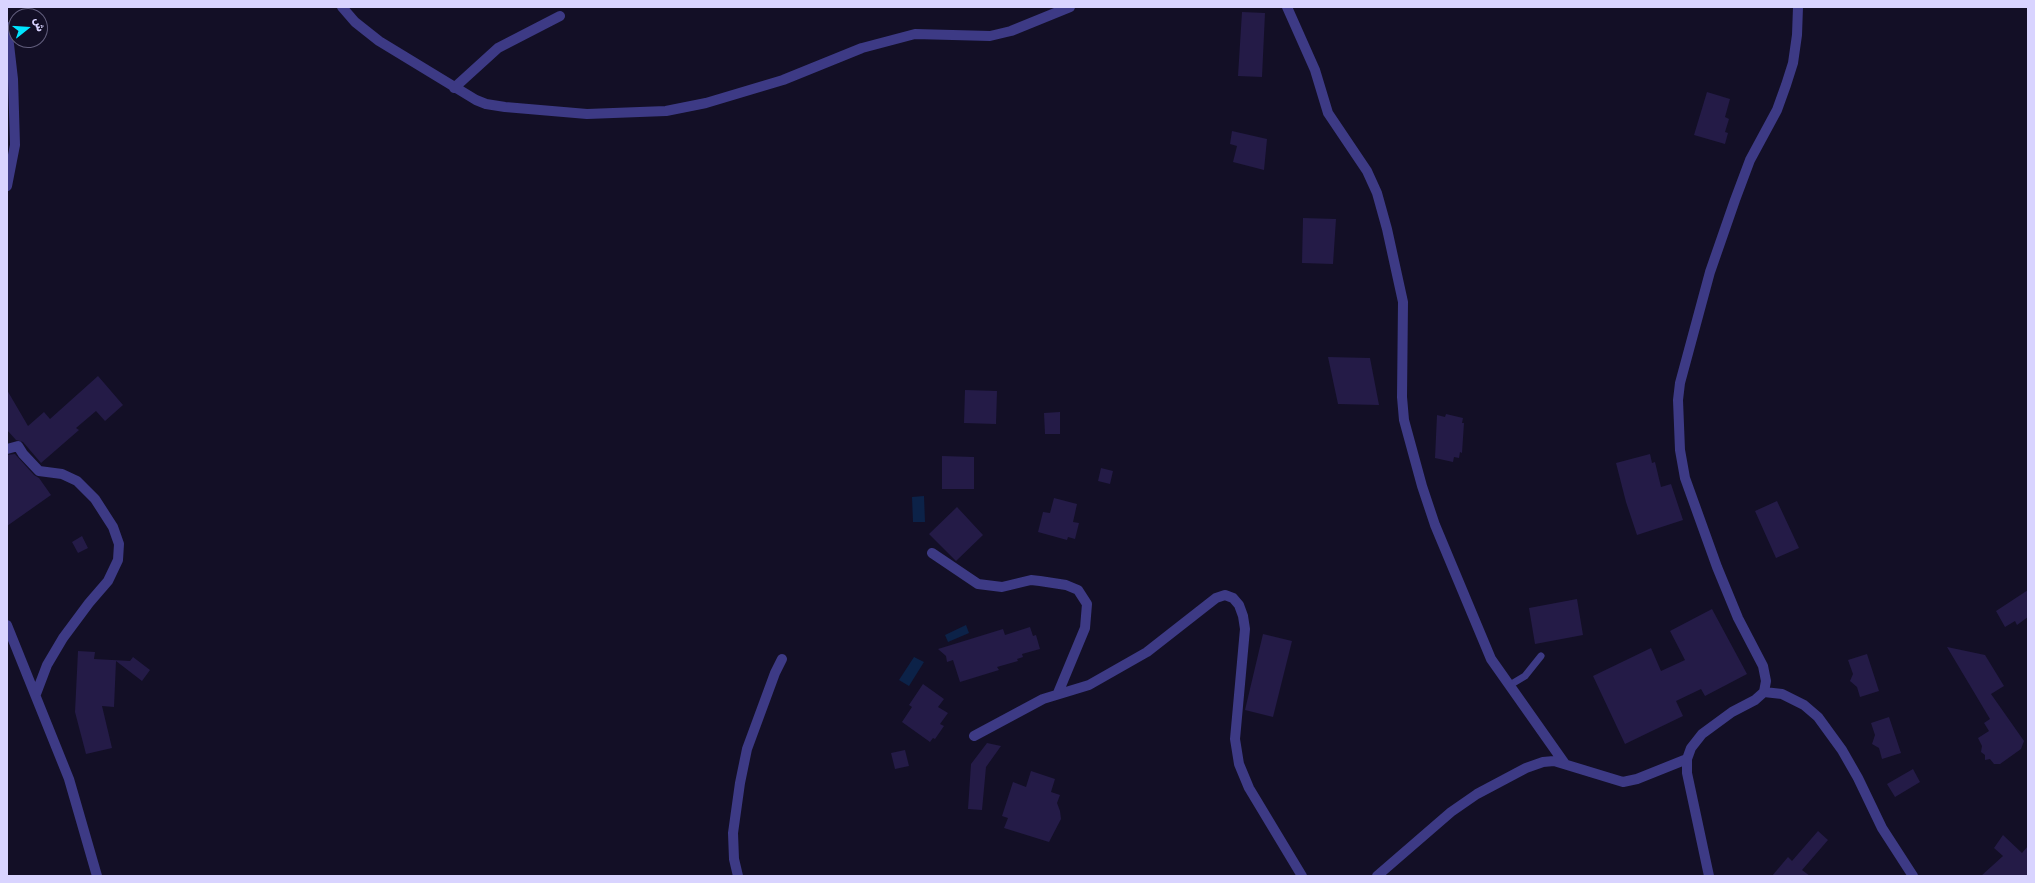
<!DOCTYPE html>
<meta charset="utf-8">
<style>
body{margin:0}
#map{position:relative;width:2035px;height:883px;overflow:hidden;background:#130f26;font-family:Rubik,Vazirmatn,sans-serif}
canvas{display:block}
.frame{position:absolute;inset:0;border:8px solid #d9d4ff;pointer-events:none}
.north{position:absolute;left:8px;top:8px;width:40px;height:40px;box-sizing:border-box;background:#130f26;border:1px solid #625e7d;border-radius:50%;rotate:73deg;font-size:11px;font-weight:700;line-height:16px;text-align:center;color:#d9d4ff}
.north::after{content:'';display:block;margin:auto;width:14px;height:18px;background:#00e5ff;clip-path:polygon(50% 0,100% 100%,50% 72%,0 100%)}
</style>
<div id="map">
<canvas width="2035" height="883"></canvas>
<div class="frame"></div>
<div class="north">ش</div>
</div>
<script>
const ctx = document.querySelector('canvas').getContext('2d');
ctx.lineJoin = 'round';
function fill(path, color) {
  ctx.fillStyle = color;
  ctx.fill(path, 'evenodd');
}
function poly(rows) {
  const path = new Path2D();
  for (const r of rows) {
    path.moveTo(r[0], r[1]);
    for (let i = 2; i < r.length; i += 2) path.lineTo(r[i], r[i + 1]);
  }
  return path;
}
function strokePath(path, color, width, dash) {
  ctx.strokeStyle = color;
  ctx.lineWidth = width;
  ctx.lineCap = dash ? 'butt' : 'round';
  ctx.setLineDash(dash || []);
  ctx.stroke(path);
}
fill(poly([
 [924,496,925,522,913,522,912,497],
 [966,625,969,633,948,642,945,635],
 [914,657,924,662,909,686,899,680]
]), '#0c2248');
fill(poly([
 [1242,12,1265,13,1262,77,1238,76],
 [1707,92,1730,99,1725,117,1729,119,1725,132,1728,133,1725,144,1694,135],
 [1232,131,1267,139,1264,170,1233,162,1237,146,1230,144],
 [1303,218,1336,219,1333,264,1302,263],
 [1328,357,1370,358,1379,405,1338,404],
 [98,376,123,405,105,421,96,411,76,428,79,430,41,463,23,442,16,440,7,430,7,390,28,426,44,412,50,419],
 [965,390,997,391,996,424,964,423],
 [1060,412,1060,434,1045,434,1044,413],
 [1446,414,1463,418,1462,423,1464,423,1462,453,1460,452,1459,458,1454,457,1453,462,1435,458,1437,415,1445,417],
 [15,454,34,475,39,478,51,495,7,526,7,455],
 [1650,454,1652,463,1655,462,1661,487,1671,484,1683,520,1637,535,1626,502,1616,463],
 [942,456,974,457,974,489,942,489],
 [1101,468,1113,471,1110,484,1098,481],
 [1054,498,1077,504,1073,522,1079,523,1075,539,1068,537,1067,540,1038,532,1043,512,1050,513],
 [1777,501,1799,548,1776,558,1755,511],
 [957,507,983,535,956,561,929,534],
 [82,536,88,548,78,553,72,542],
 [2028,590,2028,617,2017,625,2015,621,2005,627,1996,611],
 [1577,599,1583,635,1535,644,1529,608],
 [1712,609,1747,674,1705,696,1701,689,1676,701,1683,716,1625,744,1593,676,1651,648,1661,671,1685,660,1670,631],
 [1030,627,1033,636,1036,635,1040,649,1022,654,1023,657,1017,659,1018,661,997,667,999,670,960,682,953,660,947,662,946,656,938,649,1003,629,1005,635],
 [1263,634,1292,641,1273,717,1245,710],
 [1947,647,1985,655,2004,686,1991,694,2024,741,2021,749,2000,764,1994,764,1990,759,1985,760,1985,755,1981,752,1982,746,1978,738,1989,731,1984,723,1990,719],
 [78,651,95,652,94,659,130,661,133,657,150,670,142,681,116,661,114,707,102,706,112,748,86,754,75,712],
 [1867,654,1879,691,1860,697,1857,687,1850,681,1853,674,1848,660],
 [923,684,944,699,938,707,948,713,940,724,944,726,935,739,933,738,930,742,902,722,912,707,909,705],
 [1889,717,1901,753,1882,759,1879,748,1872,744,1875,735,1871,723],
 [987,743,1001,746,986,767,982,810,968,809,971,764],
 [905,750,909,766,895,769,891,753],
 [1913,769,1920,782,1895,797,1887,784],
 [1031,771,1055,779,1051,792,1060,795,1057,803,1060,811,1061,819,1049,842,1004,828,1008,818,1002,816,1013,782,1026,787],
 [1818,831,1828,840,1802,870,1810,876,1772,876,1788,857,1792,861],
 [2003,835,2022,853,2028,846,2028,876,1981,876,2003,856,1994,848]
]), '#241b47');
strokePath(poly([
 [1510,685,1525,676,1541,656]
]), '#3d3a85', 7);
strokePath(poly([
 [342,7,355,22,379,41,476,100,486,104,505,107,587,114,666,111,706,103,783,80,862,48,915,34,990,36,1011,31,1070,7],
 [1287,7,1315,70,1328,113,1367,171,1377,193,1387,229,1403,302,1402,397,1404,420,1422,486,1435,525,1491,659,1565,764],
 [7,27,13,79,15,145,7,186],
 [454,88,498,48,560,16],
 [7,449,18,446,23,454,39,471,62,474,77,481,95,499,113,527,119,544,118,560,108,581,89,603,63,638,47,665,36,694],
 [932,553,978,584,1002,587,1031,580,1040,581,1066,585,1078,590,1087,604,1085,628,1058,693],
 [7,625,69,779,97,876],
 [1764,692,1782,694,1804,705,1818,717,1842,750,1858,778,1882,828,1913,876],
 [974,736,1043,699,1089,685,1147,652,1216,598,1225,595,1233,598,1239,605,1243,616,1245,629,1235,739,1239,764,1249,788,1302,876],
 [738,876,734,859,733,833,740,783,747,749,775,673,782,659],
 [1377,876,1451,812,1477,794,1526,768,1543,762,1554,761,1623,782,1637,779,1687,759],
 [1709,876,1687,773,1687,759,1691,748,1702,734,1732,712,1755,700,1764,692,1766,681,1763,666,1738,618,1717,567,1685,478,1680,450,1678,400,1680,383,1710,272,1735,200,1750,160,1777,110,1786,85,1793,63,1797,35,1798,7]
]), '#3d3a85', 10);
</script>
